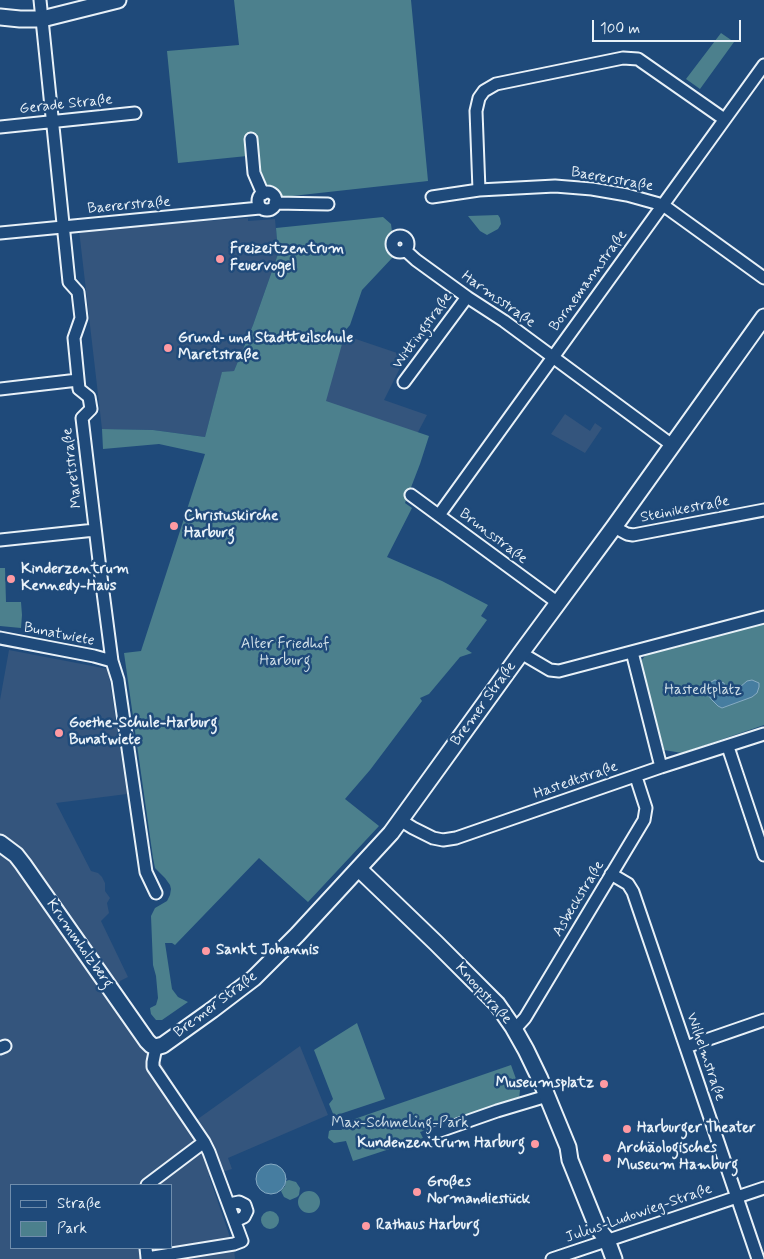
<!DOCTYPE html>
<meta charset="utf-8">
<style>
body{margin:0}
#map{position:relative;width:764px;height:1259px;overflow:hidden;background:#1f4a7a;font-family:Mynerve,sans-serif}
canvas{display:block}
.legend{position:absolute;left:10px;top:1184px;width:162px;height:65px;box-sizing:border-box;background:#1f4a7a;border:1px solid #6f8dac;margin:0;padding:6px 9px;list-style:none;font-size:15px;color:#e8f1f8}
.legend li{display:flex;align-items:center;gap:10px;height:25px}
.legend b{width:25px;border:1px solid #6f8dac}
.scale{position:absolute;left:592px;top:20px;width:149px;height:22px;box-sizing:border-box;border:2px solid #e8f1f8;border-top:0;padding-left:6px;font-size:15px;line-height:18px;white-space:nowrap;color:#e8f1f8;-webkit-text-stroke:4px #1f4a7a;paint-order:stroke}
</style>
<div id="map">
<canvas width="764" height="1259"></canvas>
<ul class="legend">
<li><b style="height:6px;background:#1f4a7a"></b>Straße</li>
<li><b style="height:14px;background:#4c808d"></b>Park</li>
</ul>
<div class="scale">100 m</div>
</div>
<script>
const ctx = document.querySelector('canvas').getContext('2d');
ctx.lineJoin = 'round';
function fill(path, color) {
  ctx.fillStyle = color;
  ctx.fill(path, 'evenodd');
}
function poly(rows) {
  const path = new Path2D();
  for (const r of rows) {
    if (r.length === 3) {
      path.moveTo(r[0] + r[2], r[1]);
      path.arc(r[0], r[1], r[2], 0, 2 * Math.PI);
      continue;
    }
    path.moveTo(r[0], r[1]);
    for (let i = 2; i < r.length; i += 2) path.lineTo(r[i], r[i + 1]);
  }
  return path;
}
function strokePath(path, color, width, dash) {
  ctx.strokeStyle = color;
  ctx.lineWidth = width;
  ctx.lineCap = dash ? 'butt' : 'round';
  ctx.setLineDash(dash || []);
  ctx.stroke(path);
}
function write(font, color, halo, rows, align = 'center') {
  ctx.font = font + ' Mynerve,sans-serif';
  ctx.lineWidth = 5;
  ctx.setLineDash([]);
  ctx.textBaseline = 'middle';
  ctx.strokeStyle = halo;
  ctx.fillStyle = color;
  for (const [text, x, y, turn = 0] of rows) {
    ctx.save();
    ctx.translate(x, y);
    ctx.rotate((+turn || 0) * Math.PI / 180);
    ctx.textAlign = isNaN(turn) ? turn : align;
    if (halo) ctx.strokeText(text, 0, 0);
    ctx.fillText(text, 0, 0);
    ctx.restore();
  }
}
fill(poly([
 [248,218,248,221,275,219,278,254,253,325,234,371,222,373,205,437,153,430,102,429,79,230],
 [344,335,406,356,384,400,427,415,417,434,322,402,324,378],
 [565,414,590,431,595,423,602,428,585,453,551,434],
 [9,650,108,669,127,794,56,803,91,871,98,873,102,877,105,883,105,891,110,898,107,903,109,913,101,921,128,977,120,981,118,989,195,1121,300,1046,328,1115,228,1158,232,1169,209,1176,234,1249,235,1259,0,1259,0,700],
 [11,1185,171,1185,171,1248,11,1248]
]), '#34557d');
fill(poly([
 [234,0,411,0,428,181,283,197,271,191,260,174,257,155,178,163,167,51,239,45],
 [721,33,734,42,700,89,686,79],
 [498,215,500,218,501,224,498,229,487,235,480,231,468,216],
 [383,217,391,224,392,232,387,240,387,245,390,253,393,257,362,290,350,325,339,338,342,344,326,401,429,436,420,464,405,503,412,508,387,557,442,581,488,605,481,616,487,620,466,649,472,653,460,657,429,694,420,698,422,701,370,770,345,799,379,826,308,902,259,858,175,945,172,943,165,943,172,989,178,997,188,1002,162,1020,156,1020,151,1014,150,1008,156,1005,158,998,156,976,153,965,151,916,155,908,167,901,170,895,171,889,170,885,165,878,155,868,153,858,124,653,141,651,205,454,159,444,103,449,102,429,153,430,205,437,222,372,234,371,253,325,278,254,276,228],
 [0,568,5,568,6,602,21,602,22,615,21,628,0,626],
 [764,621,764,725,682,753,664,750,641,661,648,652],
 [357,1023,385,1099,334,1116,329,1104,333,1099,314,1050],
 [511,1065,520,1090,519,1099,420,1132,423,1138,353,1161,346,1141,334,1143,328,1138,329,1131,331,1130,342,1130,340,1124],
 [289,1180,296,1182,300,1188,299,1195,297,1197,290,1200,284,1197,281,1191,285,1186,286,1181],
 [309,1202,11],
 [270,1220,9]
]), '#4c808d');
const water = poly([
 [715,680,724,683,727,691,730,693,733,693,747,681,752,680,759,683,759,687,757,693,752,697,722,708,718,706,712,700,708,695,707,690,708,685,711,682,715,680],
 [271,1179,15]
]);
fill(water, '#467da0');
strokePath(water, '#87abc3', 1);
const street = poly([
 [40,0,69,282,78,292,81,318,74,338,79,389,89,397,91,409,82,418,100,569,112,661,118,680,146,872,156,893],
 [0,127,135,113],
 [251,139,254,173,263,194],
 [479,190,476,111,479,98,484,91,496,84,623,58,638,59,724,119],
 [267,201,9],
 [432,197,479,190,555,186,592,189,627,195,663,205,764,278],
 [275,203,328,204],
 [0,233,260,208],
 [400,244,8],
 [405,250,416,260,467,297,504,321,672,445],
 [404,382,467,297],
 [0,389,78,380],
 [411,495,558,603],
 [439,515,764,65],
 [614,527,627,534,633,535,764,510],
 [0,540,95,530],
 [0,638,94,656,112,661],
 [632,652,661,767],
 [521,653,550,670,559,671,764,617],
 [728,747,764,855],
 [400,820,413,828,433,838,443,840,456,838,661,767,764,734],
 [611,874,628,884,633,892,758,1259],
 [515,1029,525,1018,644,820,646,808,636,777],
 [686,1047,764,1020],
 [0,1048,5,1046],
 [434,1133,497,1111,547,1096],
 [147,1185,204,1142],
 [229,1204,239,1202,245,1205,247,1211,244,1217,235,1221],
 [146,1248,147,1258,234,1244,242,1241,209,1152,204,1142,153,1067,153,1062,156,1047],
 [552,1259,764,1188]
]);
const secondary = poly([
 [0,17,20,19,42,19,118,0],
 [0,843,16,855,23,864,147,1041,151,1045,156,1047,163,1045,212,1010,254,978,297,935,391,833,521,653,614,527,764,317],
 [359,869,436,943,497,1004,513,1027,526,1050,540,1079,568,1147,570,1160,597,1227,607,1240,614,1259]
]);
strokePath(street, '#e8f1f8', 15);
strokePath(secondary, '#e8f1f8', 19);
strokePath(street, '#1f4a7a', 11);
strokePath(secondary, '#1f4a7a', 15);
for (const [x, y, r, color] of [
 [220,259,5,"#ff9aa2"],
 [168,348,5,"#ff9aa2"],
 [174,526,5,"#ff9aa2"],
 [11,579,5,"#ff9aa2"],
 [59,733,5,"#ff9aa2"],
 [206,951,5,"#ff9aa2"],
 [604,1084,5,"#ff9aa2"],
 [627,1129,5,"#ff9aa2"],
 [535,1144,5,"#ff9aa2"],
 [607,1158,5,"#ff9aa2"],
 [417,1192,5,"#ff9aa2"],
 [366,1226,5,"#ff9aa2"]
]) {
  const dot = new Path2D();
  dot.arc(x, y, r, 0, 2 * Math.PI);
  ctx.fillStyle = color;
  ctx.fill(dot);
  strokePath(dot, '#1f4a7a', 2);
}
write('15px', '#e8f1f8', '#1f4a7a', [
 ["Gerade Straße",66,105,-6],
 ["Baererstraße",612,180,10],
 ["Baererstraße",129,206,-5],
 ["Bornemannstraße",589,281,-54],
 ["Harmsstraße",498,300,35],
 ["Wittingstraße",423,331,-54],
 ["Maretstraße",73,468,-97],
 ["Steinikestraße",685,510,-11],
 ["Brunsstraße",493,537,37],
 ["Bunatwiete",59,635,11],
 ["Bremer Straße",484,704,-54],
 ["Hastedtstraße",576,781,-19],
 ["Asbeckstraße",579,899,-59],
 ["Krummholzberg",79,944,55],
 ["Knoopstraße",483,994,48],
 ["Bremer Straße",216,1005,-37],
 ["Wilhelmstraße",705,1057,71],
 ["Julius-Ludowieg-Straße",639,1214,-19]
]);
write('bold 15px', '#e8f1f8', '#1f4a7a', [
 ["Freizeitzentrum",230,250],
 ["Feuervogel",230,267],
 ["Grund‐ und Stadtteilschule",178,339],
 ["Maretstraße",178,356],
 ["Christuskirche",184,517],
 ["Harburg",184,534],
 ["Kinderzentrum",21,570],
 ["Kennedy-Haus",21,587],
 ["Goethe-Schule-Harburg",69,724],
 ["Bunatwiete",69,741],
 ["Sankt Johannis",216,951],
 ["Museumsplatz",594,1084,"right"],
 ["Harburger Theater",637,1129],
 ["Kundenzentrum Harburg",525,1144,"right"],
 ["Archäologisches",617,1149],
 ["Museum Hamburg",617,1166],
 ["Großes",427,1183],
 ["Normandiestück",427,1200],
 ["Rathaus Harburg",376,1226]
], 'left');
write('15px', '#d1e0e8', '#1f4a7a', [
 ["Alter Friedhof",285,645],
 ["Harburg",285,662],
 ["Hastedtplatz",703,691],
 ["Max-Schmeling-Park",400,1124]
]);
</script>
